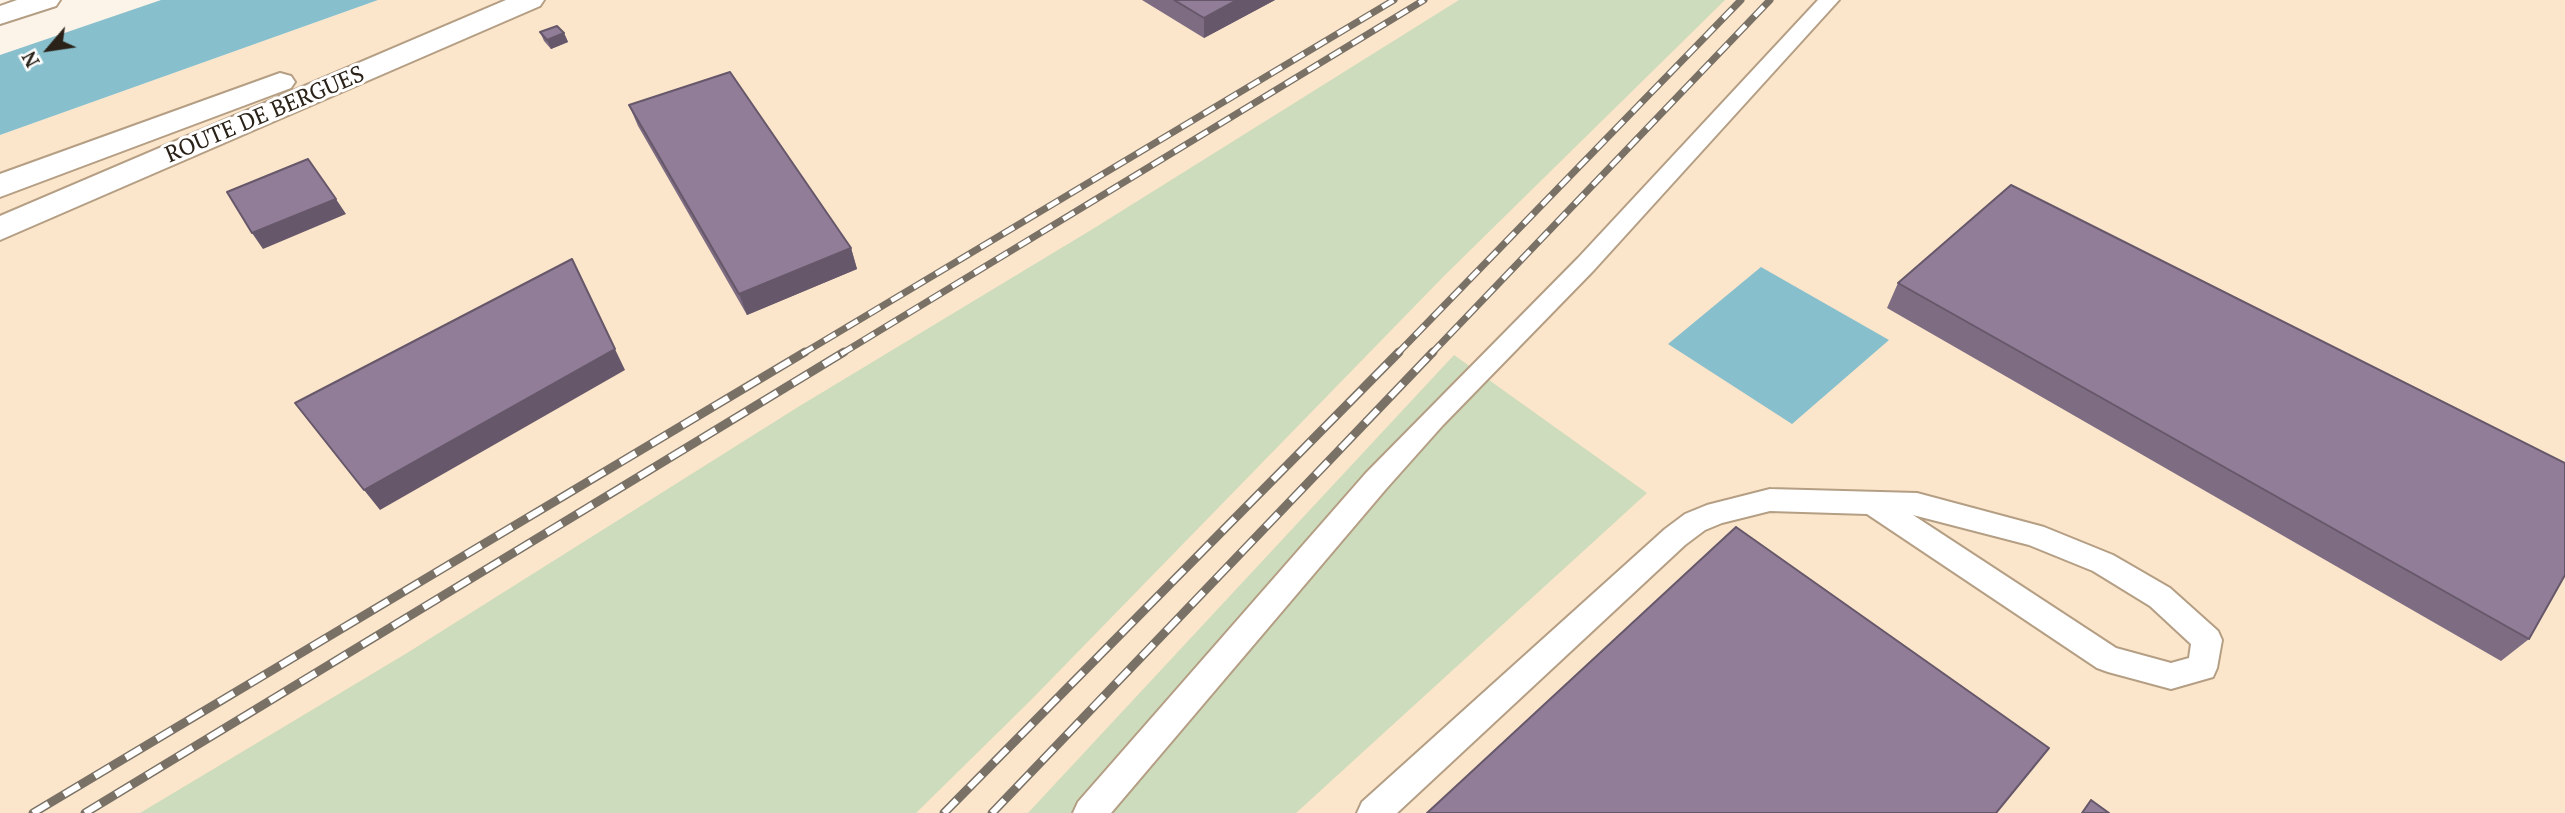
<!DOCTYPE html>
<style>
body{margin:0}
#map{position:relative;width:2565px;height:813px;overflow:hidden;background:#fdf4e9;font-family:"PT Serif",serif}
canvas{display:block}
.north{position:absolute;left:14px;top:14px;width:70px;height:70px;-webkit-text-stroke:5px #fff;paint-order:stroke;rotate:241deg;font-size:19px;font-weight:700;line-height:28px;text-align:center;color:#2a2218}
.north::after{content:'';display:block;margin:auto;width:24px;height:32px;background:#2a2218;clip-path:polygon(50% 0,100% 100%,50% 72%,0 100%)}
</style>
<div id="map">
<canvas width="2565" height="813"></canvas>
<div class="north">N</div>
</div>
<script>
const ctx = document.querySelector('canvas').getContext('2d');
ctx.lineJoin = 'round';
function fill(path, color) {
  ctx.fillStyle = color;
  ctx.fill(path, 'evenodd');
}
function poly(rows) {
  const path = new Path2D();
  for (const r of rows) {
    path.moveTo(r[0], r[1]);
    for (let i = 2; i < r.length; i += 2) path.lineTo(r[i], r[i + 1]);
  }
  return path;
}
function strokePath(path, color, width, dash) {
  ctx.strokeStyle = color;
  ctx.lineWidth = width;
  ctx.lineCap = dash ? 'butt' : 'round';
  ctx.setLineDash(dash || []);
  ctx.stroke(path);
}
function write(font, color, halo, rows, align = 'center') {
  ctx.font = font + ' "PT Serif",serif';
  ctx.lineWidth = 6;
  ctx.setLineDash([]);
  ctx.textBaseline = 'middle';
  ctx.strokeStyle = halo;
  ctx.fillStyle = color;
  for (const [text, x, y, turn = 0] of rows) {
    ctx.save();
    ctx.translate(x, y);
    ctx.rotate((+turn || 0) * Math.PI / 180);
    ctx.textAlign = isNaN(turn) ? turn : align;
    if (halo) ctx.strokeText(text, 0, 0);
    ctx.fillText(text, 0, 0);
    ctx.restore();
  }
}
fill(poly([
 [378,0,2565,0,2565,813,0,813,0,135]
]), '#fce6cb');
fill(poly([
 [1459,0,1725,0,1445,275,1030,701,916,813,140,813,407,653,798,407,1096,227],
 [1454,355,1647,493,1296,813,1028,813]
]), '#cddcbc');
fill(poly([
 [161,0,378,0,0,135,0,55],
 [1761,267,1889,340,1792,424,1668,344]
]), '#88bfcc');
const service = poly([
 [1818,0,1839,0,1594,270,1443,425,1386,489,1111,813,1073,813,1078,802,1366,473,1578,258,1818,0],
 [1770,489,1917,493,2044,527,2113,555,2170,588,2218,631,2222,640,2217,668,2213,677,2171,689,2108,672,2097,668,1867,514,1770,511,1722,523,1705,530,1685,545,1397,813,1357,813,1362,802,1665,529,1685,514,1707,505,1770,489],
 [1913,515,2029,545,2093,571,2150,606,2191,644,2189,658,2171,663,2116,648,1913,515]
]);
const minor = poly([
 [17,0,60,0,56,6,0,24,0,6,17,0]
]);
const primary = poly([
 [506,0,544,0,540,6,0,240,0,216,506,0],
 [280,73,291,76,295,82,291,88,0,197,0,174,280,73]
]);
strokePath(service, '#b49e84', 4);
strokePath(minor, '#b49e84', 4);
strokePath(primary, '#b49e84', 4);
fill(service, '#fff');
fill(minor, '#fff');
fill(primary, '#fff');
const railFar1 = poly([
 [802,354,1394,0],
 [841,354,1424,0],
 [1397,354,1741,0],
 [1431,354,1770,0]
]);
const rail = poly([
 [33,813,805,352],
 [85,813,844,352],
 [944,813,1399,352],
 [992,813,1433,352]
]);
strokePath(railFar1, '#797166', 7);
strokePath(rail, '#797166', 9);
strokePath(railFar1, '#fff', 4.5, [13]);
strokePath(rail, '#fff', 6, [18]);
fill(poly([
 [1142,0,1275,0,1204,38],
 [540,32,564,33,568,42,551,49,544,41],
 [629,105,851,248,857,269,747,315,638,126],
 [1898,283,2529,639,2501,661,1887,308]
]), '#7d6c82');
fill(poly([
 [1237,0,1275,0,1204,38,1204,18],
 [564,33,568,42,551,49,547,40],
 [336,199,346,214,263,249,252,233],
 [851,248,857,269,747,315,739,294],
 [582,280,625,370,380,510,364,490]
]), '#66586a');
const building = poly([
 [1174,0,1237,0,1204,18,1174,0],
 [557,26,564,33,547,40,540,32,557,26],
 [730,72,851,248,739,294,629,105,730,72],
 [308,159,336,199,252,233,227,192,308,159],
 [2011,185,2565,463,2565,575,2529,639,1898,283,2011,185],
 [572,259,615,349,364,490,295,403,572,259],
 [1736,527,2049,748,1996,813,1427,813,1736,527],
 [2091,800,2109,813,2082,813,2091,800]
]);
fill(building, '#917d97');
strokePath(building, '#66586a', 2);
write('23px', '#2a2218', '#fff', [
 ["ROUTE DE BERGUES",265,115,-23]
]);
</script>
